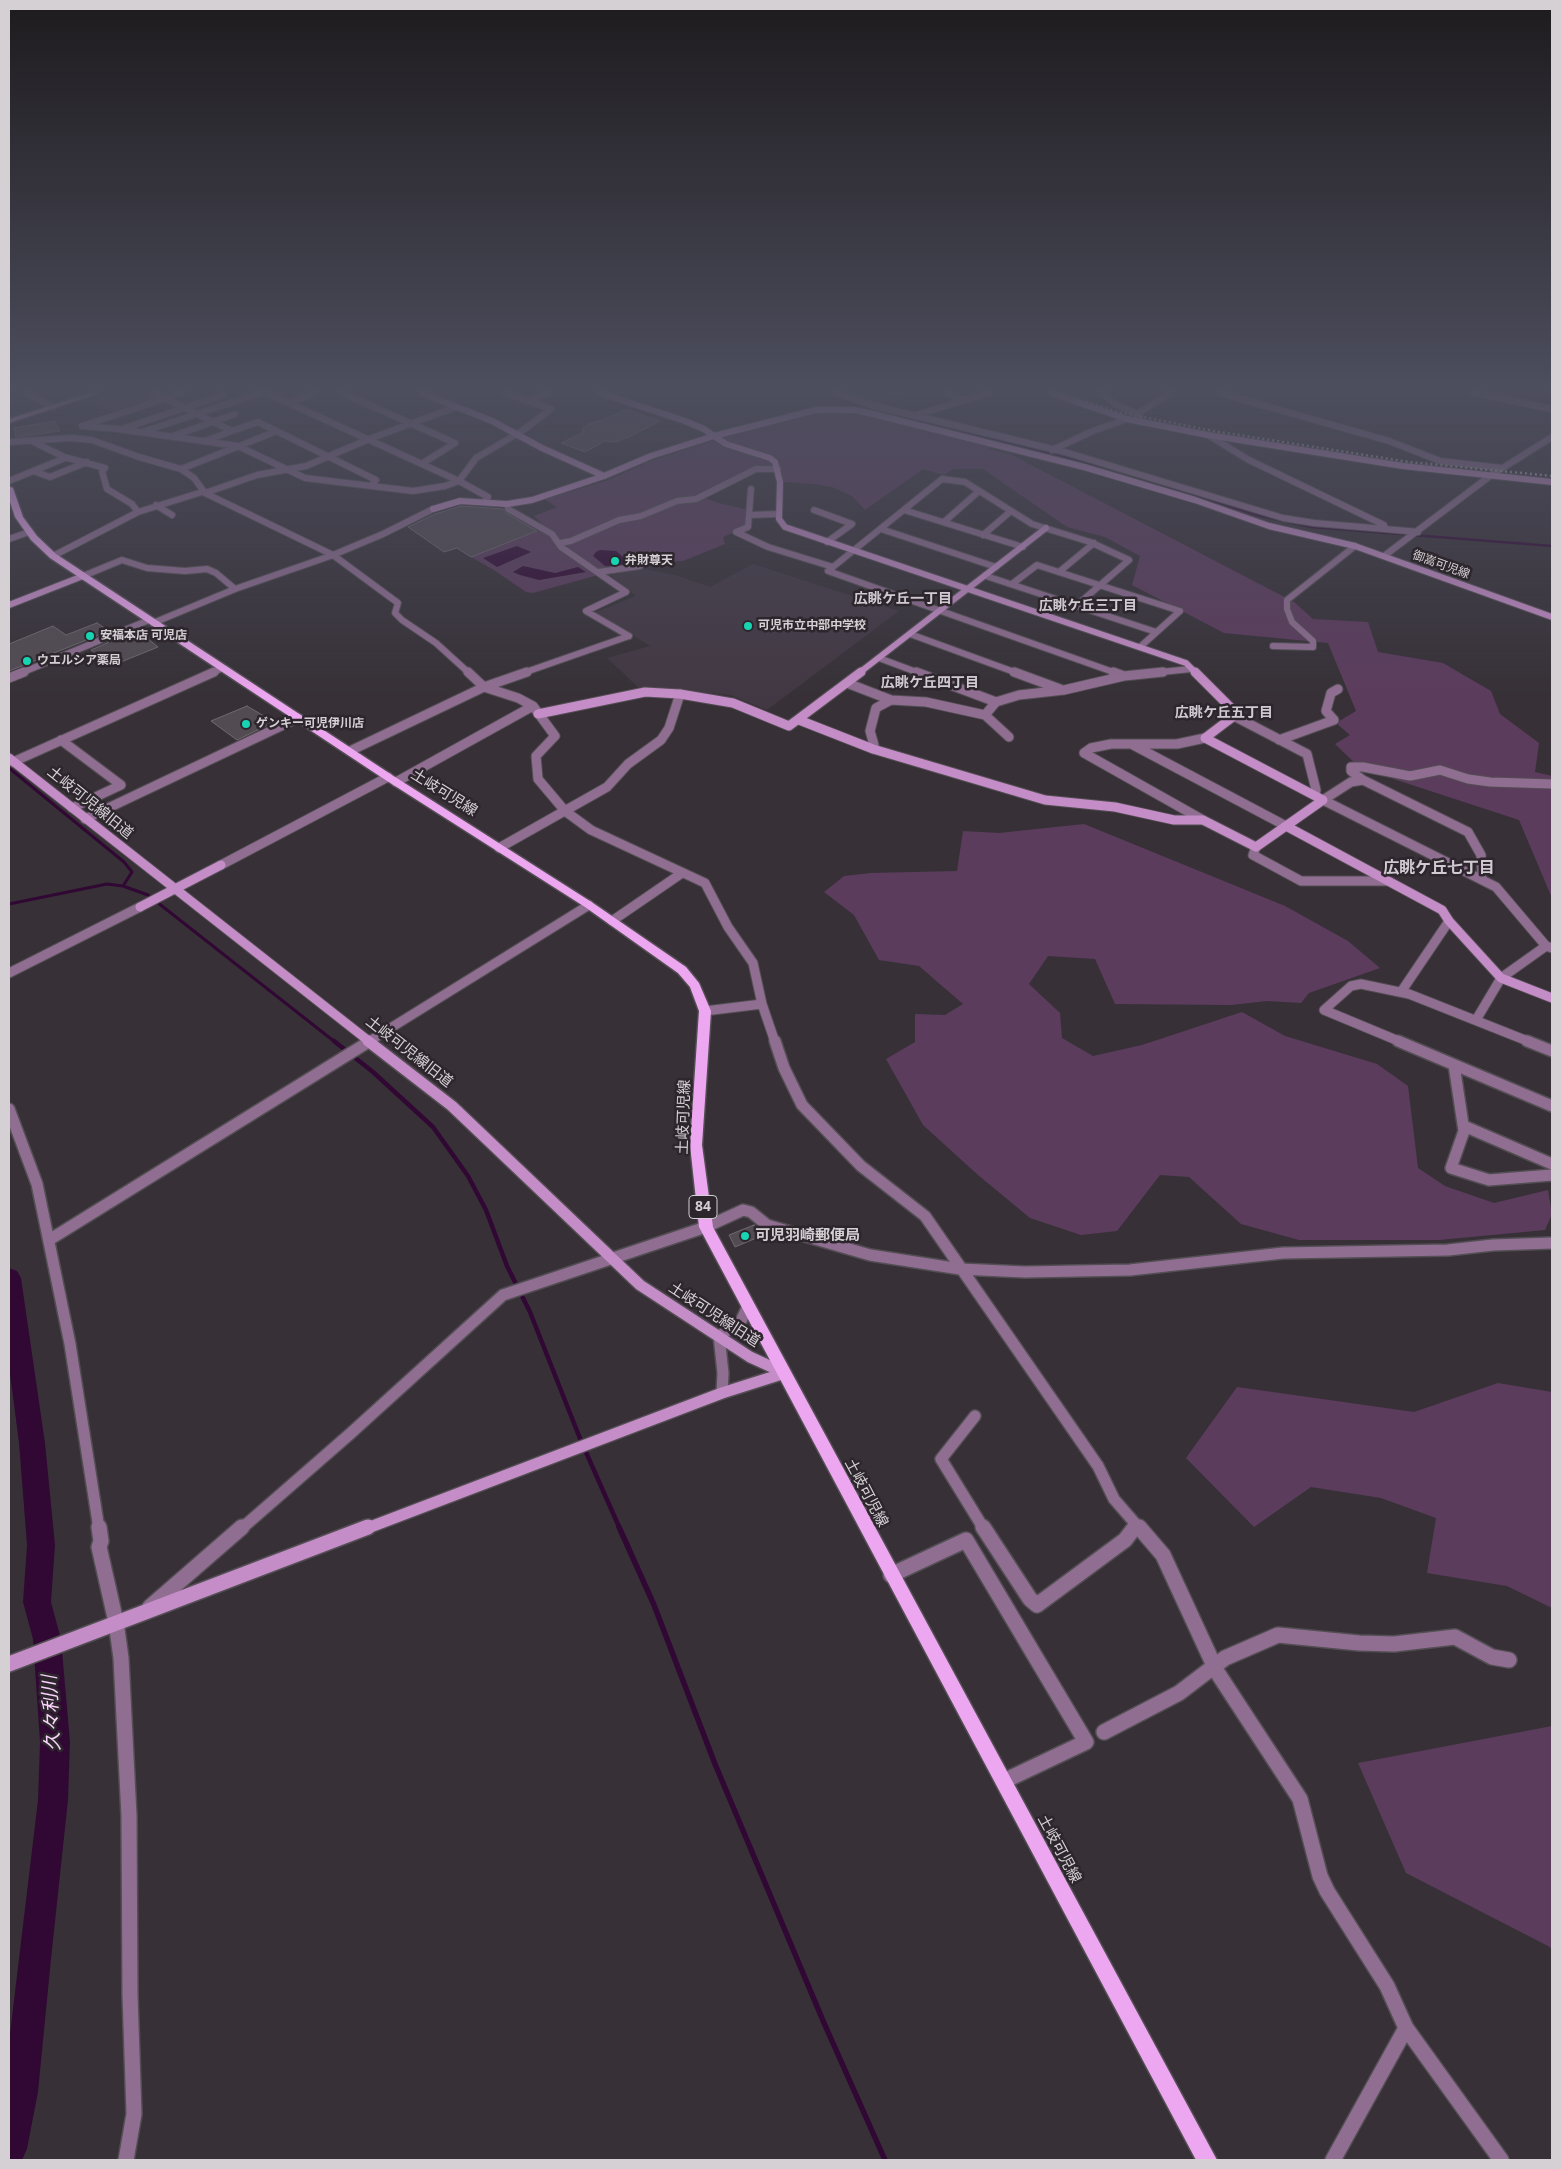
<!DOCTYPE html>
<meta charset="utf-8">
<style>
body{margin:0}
#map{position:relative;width:1561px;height:2169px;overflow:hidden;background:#373137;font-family:"Noto Sans",sans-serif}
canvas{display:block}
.frame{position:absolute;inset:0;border:10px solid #d4d0d4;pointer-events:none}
</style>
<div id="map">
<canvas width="1561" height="2169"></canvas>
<div class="frame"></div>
</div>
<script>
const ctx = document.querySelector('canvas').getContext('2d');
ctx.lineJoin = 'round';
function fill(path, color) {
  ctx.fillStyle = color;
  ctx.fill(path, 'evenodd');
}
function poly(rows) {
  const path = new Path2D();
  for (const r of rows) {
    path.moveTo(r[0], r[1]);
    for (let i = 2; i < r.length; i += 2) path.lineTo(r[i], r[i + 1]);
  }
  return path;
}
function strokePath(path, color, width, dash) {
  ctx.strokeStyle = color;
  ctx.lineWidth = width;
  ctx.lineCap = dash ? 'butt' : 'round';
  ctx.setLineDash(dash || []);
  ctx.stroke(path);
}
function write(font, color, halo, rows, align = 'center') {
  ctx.font = font + ' "Noto Sans","Noto Sans JP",sans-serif';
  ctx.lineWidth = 5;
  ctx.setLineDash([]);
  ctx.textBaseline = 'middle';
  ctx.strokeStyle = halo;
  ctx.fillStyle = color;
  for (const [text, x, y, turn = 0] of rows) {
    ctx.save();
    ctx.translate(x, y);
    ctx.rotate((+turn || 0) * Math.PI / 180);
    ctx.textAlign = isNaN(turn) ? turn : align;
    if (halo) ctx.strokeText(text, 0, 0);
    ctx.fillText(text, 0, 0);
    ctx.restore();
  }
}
fill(poly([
 [841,393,907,393,878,405],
 [115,394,125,398,130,396,135,399,147,395,157,400,146,404,142,402,113,412,89,400],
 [753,564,899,611,767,710,730,695,638,687,607,658,650,646,596,612,636,596,610,575,641,568,678,576,710,587]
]), '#423843');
fill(poly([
 [829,413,867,416,991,446,988,449,1010,454,1294,602,1313,619,1368,622,1378,652,1443,663,1491,691,1500,714,1539,743,1535,772,1552,776,1552,898,1519,820,1360,768,1335,744,1350,735,1336,723,1356,711,1328,643,1224,633,1132,585,1140,556,1105,537,1067,527,983,469,954,469,944,475,923,469,865,510,852,496,832,487,814,484,780,482,778,469,756,469,702,497,718,503,750,510,748,527,723,537,725,544,683,561,645,562,533,593,526,592,494,570,471,557,546,528,534,516,557,507,544,499,606,481,653,460,722,438,808,416],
 [1084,824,1285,906,1348,941,1380,968,1309,993,1301,1003,1267,1001,1231,1005,1115,1004,1095,959,1048,956,1029,984,1060,1013,1062,1038,1093,1056,1142,1045,1242,1012,1285,1036,1377,1064,1408,1086,1418,1168,1445,1186,1494,1203,1548,1190,1552,1214,1545,1230,1439,1240,1299,1240,1241,1224,1189,1177,1160,1175,1117,1231,1081,1235,1030,1218,978,1175,923,1125,886,1059,915,1042,915,1014,945,1015,963,1004,919,966,879,960,854,915,824,892,844,876,871,873,957,871,963,831,999,833],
 [1498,1383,1552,1392,1552,1608,1507,1586,1427,1573,1436,1518,1381,1498,1311,1487,1254,1527,1186,1458,1237,1387,1414,1412],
 [1552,1726,1552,1952,1550,1947,1406,1873,1358,1763]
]), '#5c3c5d');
fill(poly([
 [1489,393,1552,393,1552,407,1538,404],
 [517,546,531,552,497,567,483,558],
 [600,550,616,551,630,563,615,567,605,566,593,556,596,552],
 [523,566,555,573,578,567,586,572,539,580,520,575,513,572]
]), '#310834');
strokePath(poly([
 [827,393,850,403,1112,469],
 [1135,476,1257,515,1311,527,1552,546]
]), '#310834', 2.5);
strokePath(poly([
 [9,768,124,862,132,872,123,886,148,895,335,1042],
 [9,904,107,884,123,886]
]), '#310834', 3);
strokePath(poly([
 [334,1041,373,1072,433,1127,468,1176,486,1210,507,1266,530,1312,581,1441,620,1529]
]), '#310834', 4.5);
strokePath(poly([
 [619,1527,654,1605,715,1764,824,2023,885,2160]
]), '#310834', 5.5);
fill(poly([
 [9,1268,17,1271,21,1278,45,1443,55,1545,51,1602,61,1639,70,1742,68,1800,51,1959,38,2092,27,2149,22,2160,9,2160,9,2042,38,1800,40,1742,33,1639,23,1602,27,1545,19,1443,9,1366,9,1268]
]), '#310834');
const building = poly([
 [626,409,660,421,629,437,616,442,605,441,585,452,561,443,582,433,583,428,590,423,606,419,626,409],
 [55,421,60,431,16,437,14,428,55,421],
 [461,506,503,509,506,513,537,531,471,557,457,548,444,552,408,527,435,514,461,506],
 [97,623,109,631,9,671,9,644,53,626,66,635,97,623],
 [137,630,158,647,111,666,91,650,137,630],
 [247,706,274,722,237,740,211,721,247,706],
 [754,1225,761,1236,735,1247,729,1235,754,1225]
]);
fill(building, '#524b52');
strokePath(building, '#706970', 1);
const streetFar3 = poly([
 [27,393,53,407],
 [154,393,232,431,258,422,376,480,371,486],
 [182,393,82,426,118,429,238,446,305,478,413,491,445,486,459,481,476,458,522,431,551,409,506,393],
 [267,393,459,481,488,497,485,501],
 [342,393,455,443,423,463],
 [837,393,871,405,1065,452,1283,518,1314,523,1385,529],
 [947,393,965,400],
 [1102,393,1115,404,1140,415,1139,422],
 [1220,393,1389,441,1440,461,1502,468],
 [1474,393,1552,409],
 [528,401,548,393],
 [289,402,314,393],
 [1137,414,1171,393],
 [916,415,989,393],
 [125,428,223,395],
 [142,432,260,393],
 [1208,435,1249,460,1384,525,1385,529,1418,532],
 [173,436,235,414],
 [205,441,232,431],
 [9,442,71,438,92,440,139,457,181,469,194,478,205,493,333,555,398,603,395,613,402,620,436,643,469,673],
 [34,442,64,457,105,468,102,471,107,489,132,504,138,512],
 [1052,450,1093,431,1127,419],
 [181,469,277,431],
 [33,471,50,477,87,462],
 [9,481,65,458],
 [751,489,748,527,736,532,768,547,833,567],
 [205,493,257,475,306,466,369,439,456,407],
 [507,504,508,509,552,534,561,547,626,592,586,611,629,636],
 [156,505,172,515],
 [814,510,852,524,827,542],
 [904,510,1023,547],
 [749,515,778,514],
 [944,522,979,491],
 [881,529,996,567],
 [983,535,1011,511],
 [9,539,29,532],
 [560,543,571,541,619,520,641,516,677,501,696,499,756,469,778,469],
 [53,556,138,512,202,492],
 [1384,556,1490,476,1552,437],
 [599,572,640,566],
 [1059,572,1094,543],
 [83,576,122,560,147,568,185,571,207,569,216,573,235,589],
 [986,576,1156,632],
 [1012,584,1037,565,1180,611,1140,647],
 [1076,606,1129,560,1090,542,1032,524,965,482,942,479,828,571,1116,673],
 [153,623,235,589,333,555,383,534,433,509],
 [910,634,1017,673],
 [1273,646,1313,647,1313,641,1292,622,1287,609,1287,600,1355,546],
 [879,658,919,673],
 [21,673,149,620],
 [211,673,223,668],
 [523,673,629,636],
 [1151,673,1191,669]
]);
const streetFar2 = poly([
 [468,672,484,687,518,698,533,706,555,736,536,756,538,779,565,811,591,830,705,883,728,927,753,963,762,1004,775,1042],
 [916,672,996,702],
 [1014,672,1060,689],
 [1113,672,1124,676,1163,672],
 [9,678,24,672],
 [847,683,891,700,926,702,985,715,996,702,1019,695,1064,690,1124,676],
 [985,715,1009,737],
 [1234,716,1307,754,1316,790,1315,795],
 [61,740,121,785,72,808],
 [1279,740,1334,720,1326,711,1331,693,1338,689],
 [1133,745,1286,826],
 [873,749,874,745,870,731,876,708,891,700],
 [350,751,484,687,527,672],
 [13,762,214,672],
 [396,782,533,706],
 [1323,800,1496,887,1546,946,1552,948],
 [1323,800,1351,782,1363,780],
 [85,819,298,718],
 [1203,820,1084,753,1091,748,1111,744,1177,744,1205,738],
 [1256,847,1253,855,1301,881,1387,881],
 [499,848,607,787,628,764,661,740,669,728,680,694],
 [221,865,388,777],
 [1480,879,1482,874,1481,855,1468,832,1363,780,1351,771,1351,767,1363,767,1410,776,1440,770,1468,779,1490,782,1552,784],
 [612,921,682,873],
 [9,973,140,907],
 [1401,992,1449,921],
 [705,1011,762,1004],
 [1476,1020,1501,978,1546,946],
 [368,1042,589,905],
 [1401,1042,1324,1010,1351,986,1361,984,1409,994,1530,1042]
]);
const streetFar1 = poly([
 [775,1041,784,1068,802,1105,861,1166,925,1216,1098,1466,1114,1499,1140,1529],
 [1398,1041,1552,1106],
 [1527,1041,1552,1051],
 [1454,1065,1464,1131,1451,1168,1489,1180,1552,1175],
 [9,1109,37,1184,70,1344,99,1529],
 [1464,1126,1552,1164],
 [49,1240,370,1041],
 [722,1393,723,1373,719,1336,741,1321,747,1308],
 [975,1416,941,1459,984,1529],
 [241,1529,351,1433,503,1295,706,1227,743,1210,751,1212,767,1225,870,1255,960,1269,1025,1272,1130,1270,1283,1253,1448,1250,1493,1245,1552,1243],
 [1134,1529,1136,1526]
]);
const street = poly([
 [99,1527,101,1541,99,1547,116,1622,121,1658,129,1816,130,1995,134,2114,126,2160],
 [983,1527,1030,1599,1037,1605,1125,1540,1135,1527],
 [1139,1527,1163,1555,1217,1672,1300,1799,1320,1876,1327,1891,1387,1986,1406,2028,1501,2160],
 [891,1575,966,1540,1086,1742,1004,1781],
 [150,1607,242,1527],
 [1104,1732,1179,1693,1225,1658,1278,1635,1359,1643,1394,1644,1455,1637,1492,1657,1509,1660],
 [1333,2160,1406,2028]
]);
const secondaryFar3 = poly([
 [422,393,492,421,542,448,604,476],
 [600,393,685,421,704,429,714,436,816,410,854,410,873,414,1084,467,1195,500,1269,526,1355,546,1552,617],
 [1051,393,1127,419,1208,435,1403,466,1552,482],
 [433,509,460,501,507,504,532,500,604,476,651,456,714,436,726,444,770,458,775,462,780,482,779,519,785,527,1186,663,1196,673],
 [9,605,83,576],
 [859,673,1046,528]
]);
const secondaryFar2 = poly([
 [538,714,645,692,680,694,733,703,789,726,861,672],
 [799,720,873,749,1045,800,1115,807,1174,820,1203,820,1256,847,1323,800,1205,738,1234,716,1230,707,1195,672],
 [9,758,370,1042],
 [1286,826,1442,910,1449,921,1501,978,1552,998],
 [140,907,221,865]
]);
const secondaryFar1 = poly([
 [368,1041,452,1106,640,1285,750,1357,785,1373],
 [365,1529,722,1393,785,1373]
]);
const secondary = poly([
 [9,1664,368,1527]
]);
const primary = poly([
 [90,393,100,393,9,423,9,419,90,393],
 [9,486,13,488,23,517,37,536,56,554,392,775,593,903,686,967,699,983,711,1011,702,1145,713,1227,1217,2160,1196,2160,699,1227,690,1145,699,1011,690,987,678,973,585,907,384,779,50,558,31,540,15,517,9,499,9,486]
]);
strokePath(streetFar3, '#534e53', 8);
strokePath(streetFar2, '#534e53', 11);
strokePath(streetFar1, '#534e53', 14);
strokePath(street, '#534e53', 18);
strokePath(secondaryFar3, '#534e53', 8);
strokePath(secondaryFar2, '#534e53', 11);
strokePath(secondaryFar1, '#534e53', 14);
strokePath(secondary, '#534e53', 18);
strokePath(primary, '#534e53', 3);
strokePath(streetFar3, '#906e92', 6);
strokePath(streetFar2, '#906e92', 9);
strokePath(streetFar1, '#906e92', 11);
strokePath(street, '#906e92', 15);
strokePath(secondaryFar3, '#c58dc7', 6);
strokePath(secondaryFar2, '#c58dc7', 9);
strokePath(secondaryFar1, '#c58dc7', 11);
strokePath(secondary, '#c58dc7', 15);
fill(primary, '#eda6f0');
strokePath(poly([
 [1063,393,1118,412,1214,431,1409,462,1552,476]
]), '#b2adb2', 2.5, [2, 3]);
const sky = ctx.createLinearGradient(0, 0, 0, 696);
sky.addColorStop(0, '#1e1b1e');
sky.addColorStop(0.56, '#4d4e5e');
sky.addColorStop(1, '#4d4e5e00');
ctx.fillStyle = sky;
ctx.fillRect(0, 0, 1561, 696);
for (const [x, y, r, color] of [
 [615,561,5,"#17d5b3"],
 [748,626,5,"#17d5b3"],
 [90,636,5,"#17d5b3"],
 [27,661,5,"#17d5b3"],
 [246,724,5,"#17d5b3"],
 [745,1236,5,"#17d5b3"]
]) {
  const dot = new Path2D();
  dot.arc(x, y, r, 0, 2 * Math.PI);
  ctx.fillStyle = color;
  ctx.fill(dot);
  strokePath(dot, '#2d272d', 2);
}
write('bold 12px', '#d4d0d4', '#2d272d', [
 ["弁財尊天",625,561],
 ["可児市立中部中学校",758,626],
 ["安福本店 可児店",100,636],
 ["ウエルシア薬局",37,661],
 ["ゲンキー可児伊川店",256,724]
], 'left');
write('12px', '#d4d0d4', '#2d272d', [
 ["御嵩可児線",1441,565,20]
]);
write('bold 14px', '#d1cad2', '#2d272d', [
 ["広眺ケ丘一丁目",903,599],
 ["広眺ケ丘三丁目",1088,606],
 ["広眺ケ丘四丁目",930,683],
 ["広眺ケ丘五丁目",1224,713]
]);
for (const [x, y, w] of [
 [703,1207,28]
]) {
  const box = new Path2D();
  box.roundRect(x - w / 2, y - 11.5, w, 23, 4);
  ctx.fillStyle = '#2d272d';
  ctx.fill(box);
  strokePath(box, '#d4d0d4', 1);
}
write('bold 14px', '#d4d0d4', null, [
 ["84",703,1207]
]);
write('15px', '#d4d0d4', '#2d272d', [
 ["土岐可児線",444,793,32],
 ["土岐可児線旧道",90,803,39],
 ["土岐可児線旧道",409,1052,38],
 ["土岐可児線",684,1117,-88],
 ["土岐可児線旧道",714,1315,33],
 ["土岐可児線",866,1493,62],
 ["土岐可児線",1059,1849,62]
]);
write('bold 15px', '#d4d0d4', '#2d272d', [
 ["可児羽崎郵便局",755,1236]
], 'left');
write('bold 16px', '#d1cad2', '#2d272d', [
 ["広眺ケ丘七丁目",1439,868]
]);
write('italic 19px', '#fbd2fc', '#2d272d', [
 ["久々利川",52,1713,-93]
]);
</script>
